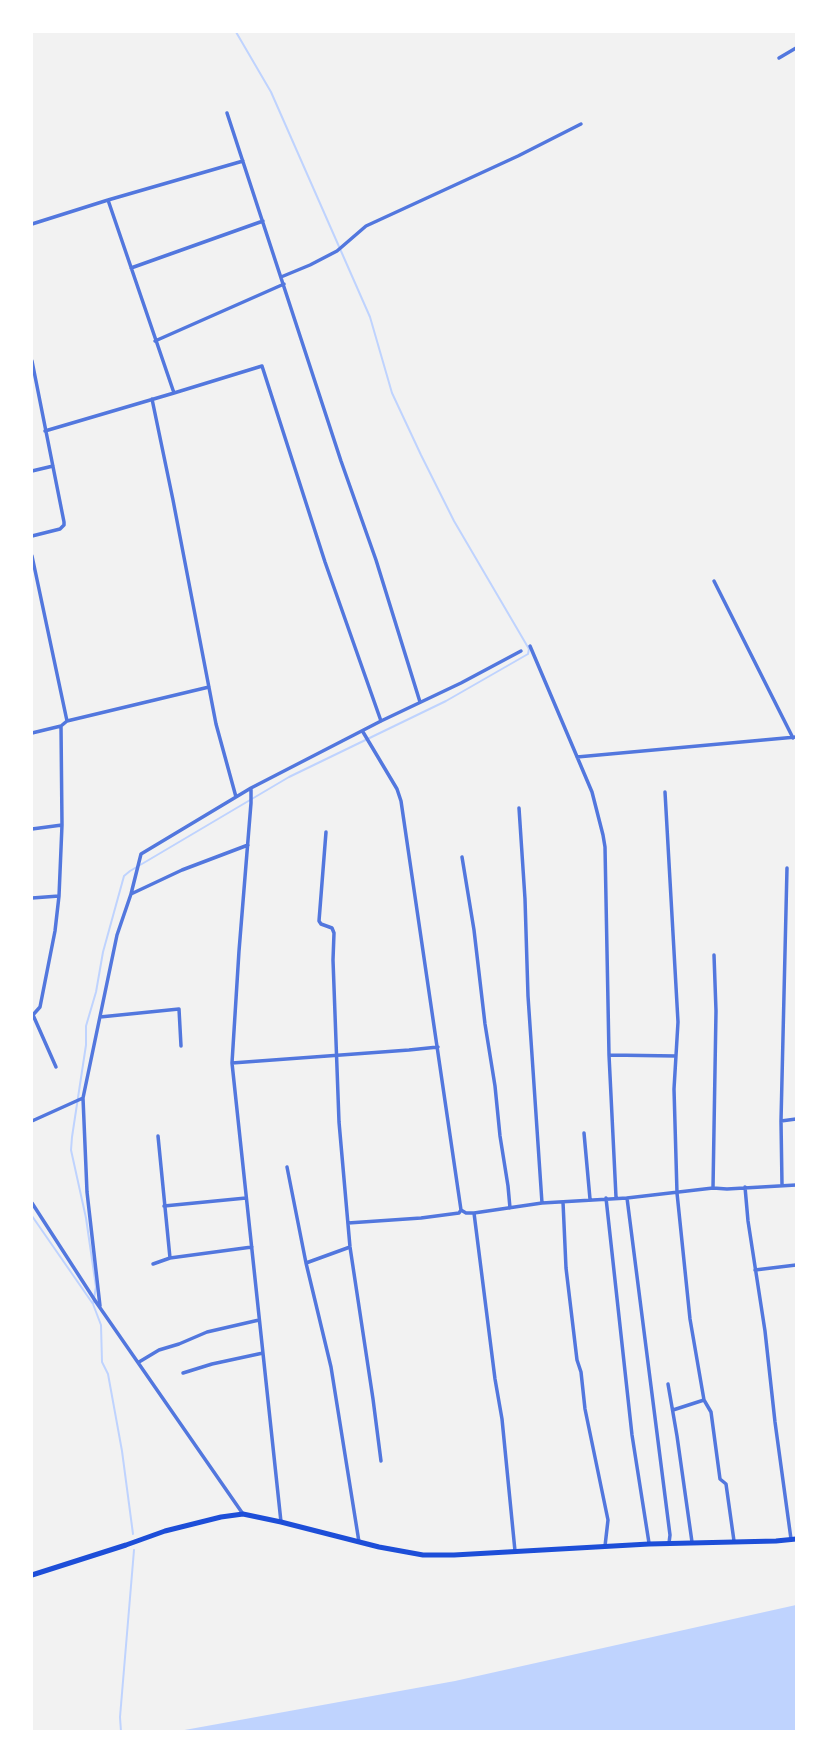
<!DOCTYPE html>
<style>
body{margin:0}
#map{position:relative;width:828px;height:1763px;overflow:hidden;background:#f2f2f2;font-family:Inter,sans-serif}
canvas{display:block}
.frame{position:absolute;inset:0;border:33px solid #fff;pointer-events:none}
</style>
<div id="map">
<canvas width="828" height="1763"></canvas>
<div class="frame"></div>
</div>
<script>
const ctx = document.querySelector('canvas').getContext('2d');
ctx.lineJoin = 'round';
function fill(path, color) {
  ctx.fillStyle = color;
  ctx.fill(path, 'evenodd');
}
function poly(rows) {
  const path = new Path2D();
  for (const r of rows) {
    path.moveTo(r[0], r[1]);
    for (let i = 2; i < r.length; i += 2) path.lineTo(r[i], r[i + 1]);
  }
  return path;
}
function strokePath(path, color, width, dash) {
  ctx.strokeStyle = color;
  ctx.lineWidth = width;
  ctx.lineCap = dash ? 'butt' : 'round';
  ctx.setLineDash(dash || []);
  ctx.stroke(path);
}
fill(poly([
 [796,1605,796,1731,179,1731,455,1681]
]), '#bfd3fe');
strokePath(poly([
 [32,1216,93,1304,101,1325,102,1362,108,1374,122,1451,133,1534],
 [93,1304,96,1287,86,1218,71,1150,72,1137,86,1045,86,1026,96,992,103,952,124,876,130,871,289,777,446,701,528,654,529,649,454,521,421,455,392,393,370,317,271,92,236,32],
 [121,1732,120,1717,134,1550]
]), '#bfd3fe', 2);
strokePath(poly([
 [779,58,796,48],
 [227,113,341,461,376,560,420,702],
 [108,200,174,393],
 [32,224,108,200,243,161],
 [131,268,263,221],
 [281,277,310,265,337,251,366,226,518,156,581,124],
 [155,341,284,284],
 [32,361,64,522,64,525,60,529,32,536],
 [152,399,173,500,216,724,236,797],
 [45,431,174,393,262,366,325,562,381,721],
 [32,471,53,466],
 [32,556,67,721],
 [714,581,793,738],
 [530,646,592,792,603,835,605,847,609,1055,616,1197],
 [61,726,67,721,209,687],
 [363,732,397,789,401,801,461,1210],
 [32,733,61,726,62,825,59,896,55,931,40,1007,32,1016],
 [577,757,796,737],
 [251,788,251,803,239,951,232,1063,281,1522],
 [665,792,678,1022,674,1089,677,1193,690,1319,704,1400,711,1412,720,1479,726,1484,734,1541],
 [519,808,525,899,528,996,542,1203],
 [32,829,62,825],
 [326,832,319,921,321,924,332,928,334,933,333,960,339,1122,350,1247,373,1399,381,1461],
 [462,857,474,930,485,1024,495,1086,500,1136,508,1186,510,1208],
 [131,894,182,870,248,845],
 [32,898,59,896],
 [33,1015,56,1067],
 [100,1017,179,1009,181,1046],
 [609,1055,676,1056],
 [232,1063,409,1050,438,1047],
 [83,1098,117,935,131,894,141,854,251,788,381,721,461,683,521,651],
 [32,1121,83,1098,87,1192,100,1306],
 [781,1121,787,868],
 [584,1133,590,1199],
 [158,1136,170,1258],
 [287,1167,306,1263,331,1367,359,1542],
 [782,1185,781,1121,796,1119],
 [745,1187,748,1221,765,1331,775,1422,791,1539],
 [713,1188,716,1011,714,955],
 [606,1198,632,1435,649,1543],
 [627,1198,670,1535,669,1543],
 [563,1202,566,1268,577,1360,581,1372,585,1409,608,1520,605,1546],
 [32,1203,96,1302,243,1514],
 [164,1206,246,1198],
 [474,1213,495,1379,502,1419,515,1551],
 [348,1223,421,1218,459,1213,461,1210,466,1213,474,1213,542,1203,627,1198,713,1188,727,1189,796,1185],
 [306,1263,350,1247],
 [153,1264,170,1258,252,1247],
 [755,1270,796,1265],
 [139,1362,159,1350,179,1344,207,1332,259,1320],
 [183,1373,212,1364,263,1353],
 [668,1384,677,1436,692,1542],
 [673,1410,704,1400]
]), '#5277de', 3.5);
strokePath(poly([
 [32,1575,126,1545,165,1531,221,1517,243,1514,281,1522,379,1547,423,1555,454,1555,649,1544,776,1541,796,1539]
]), '#1d4ed8', 5);
</script>
